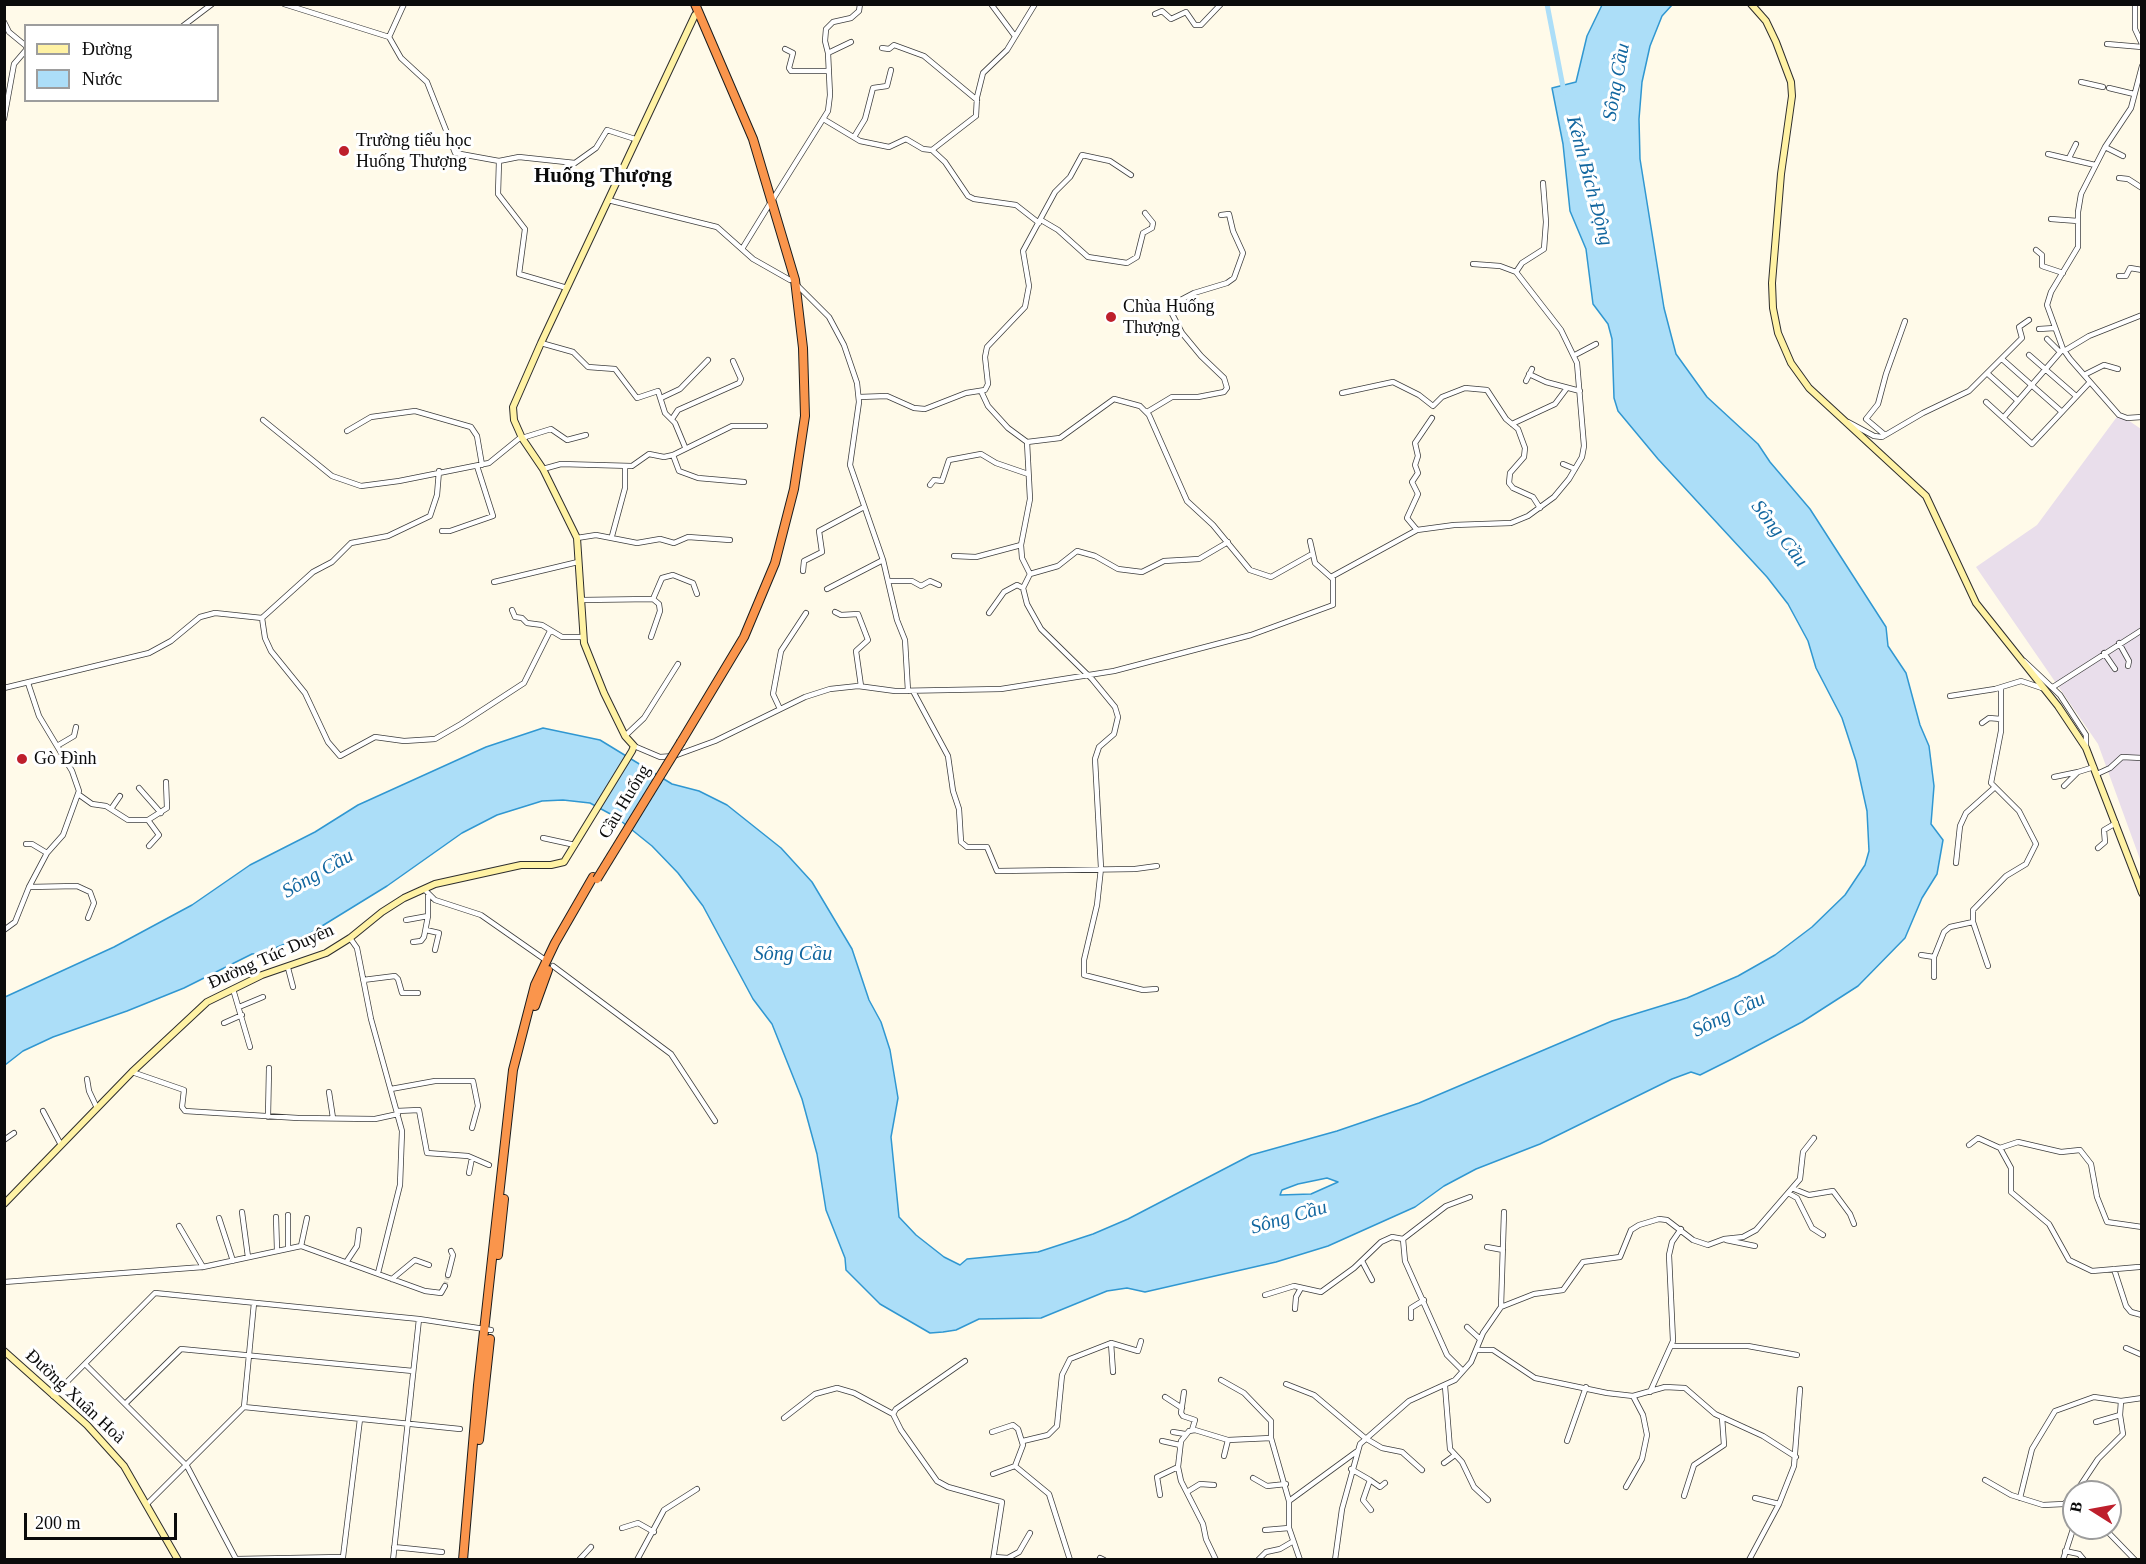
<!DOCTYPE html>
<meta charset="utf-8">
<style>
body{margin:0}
#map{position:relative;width:2146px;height:1564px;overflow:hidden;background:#fffae9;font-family:"Times New Roman",serif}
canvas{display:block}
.frame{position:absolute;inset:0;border:6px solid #0b0b0b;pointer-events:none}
.legend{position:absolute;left:24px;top:24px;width:195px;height:78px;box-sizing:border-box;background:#fff;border:2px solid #9d9d9d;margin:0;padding:8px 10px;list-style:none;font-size:18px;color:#0b0b0b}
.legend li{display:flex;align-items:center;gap:12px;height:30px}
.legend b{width:30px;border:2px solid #9d9d9d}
.north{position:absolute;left:2062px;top:1480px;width:60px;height:60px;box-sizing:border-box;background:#fff;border:2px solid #9d9d9d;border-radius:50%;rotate:281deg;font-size:16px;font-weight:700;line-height:24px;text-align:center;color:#0b0b0b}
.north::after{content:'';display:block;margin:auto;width:21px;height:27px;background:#be1f2c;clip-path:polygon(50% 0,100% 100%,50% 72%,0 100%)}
.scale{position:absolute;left:24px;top:1513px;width:153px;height:27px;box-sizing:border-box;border:3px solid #0b0b0b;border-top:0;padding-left:8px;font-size:18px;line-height:21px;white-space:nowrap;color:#0b0b0b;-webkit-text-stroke:4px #fff;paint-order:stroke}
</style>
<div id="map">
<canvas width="2146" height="1564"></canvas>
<div class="frame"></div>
<ul class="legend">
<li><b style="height:8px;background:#fff2a4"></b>Đường</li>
<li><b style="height:16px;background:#acdef8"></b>Nước</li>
</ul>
<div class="north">B</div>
<div class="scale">200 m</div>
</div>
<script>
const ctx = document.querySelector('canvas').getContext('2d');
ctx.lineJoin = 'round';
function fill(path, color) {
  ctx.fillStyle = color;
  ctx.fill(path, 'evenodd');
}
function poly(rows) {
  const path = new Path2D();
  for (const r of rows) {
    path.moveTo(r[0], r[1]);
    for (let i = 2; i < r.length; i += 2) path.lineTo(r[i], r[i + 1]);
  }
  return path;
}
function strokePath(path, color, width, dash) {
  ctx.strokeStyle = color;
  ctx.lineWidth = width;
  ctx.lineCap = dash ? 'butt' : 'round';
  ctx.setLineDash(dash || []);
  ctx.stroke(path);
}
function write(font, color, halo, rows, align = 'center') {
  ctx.font = font + ' "Times New Roman",serif';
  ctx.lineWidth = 6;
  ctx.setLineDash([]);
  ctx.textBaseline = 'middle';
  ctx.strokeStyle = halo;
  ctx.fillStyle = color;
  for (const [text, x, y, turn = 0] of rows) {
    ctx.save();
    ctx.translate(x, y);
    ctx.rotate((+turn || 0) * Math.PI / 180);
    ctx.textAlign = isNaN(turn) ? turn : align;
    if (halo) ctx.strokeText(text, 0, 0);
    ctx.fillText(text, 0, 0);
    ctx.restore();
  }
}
fill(poly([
 [2119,414,2141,429,2141,862,2098,744,1976,567,2037,525]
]), '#e9deeb');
const water = poly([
 [1602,5,1672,5,1662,16,1650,46,1642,82,1639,119,1640,159,1664,308,1676,354,1707,397,1758,444,1770,462,1810,509,1886,627,1888,646,1906,673,1920,725,1929,746,1934,786,1931,824,1943,840,1937,874,1922,898,1905,938,1858,986,1802,1022,1732,1059,1700,1075,1691,1072,1672,1079,1540,1144,1476,1169,1444,1186,1415,1207,1328,1246,1276,1262,1145,1292,1127,1288,1107,1291,1041,1318,979,1319,956,1330,943,1332,930,1333,880,1304,846,1270,845,1258,826,1210,817,1154,802,1099,772,1024,753,999,703,906,678,873,652,846,616,817,590,803,563,800,542,801,497,815,462,833,387,886,309,934,263,953,252,954,184,988,127,1011,53,1037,23,1051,5,1065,5,997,114,947,192,905,250,865,315,832,358,805,486,747,543,728,600,740,672,784,699,791,727,805,781,848,812,882,852,949,869,1000,881,1022,890,1050,898,1098,891,1137,899,1217,916,1235,944,1257,960,1265,967,1259,1038,1252,1093,1234,1128,1219,1251,1155,1337,1131,1419,1103,1612,1021,1687,998,1738,976,1775,955,1812,927,1845,895,1865,865,1869,851,1867,811,1856,761,1842,718,1816,668,1808,641,1788,604,1767,577,1658,459,1618,411,1614,398,1612,339,1608,324,1593,304,1586,249,1570,211,1563,144,1552,88,1576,82,1587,36,1602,5],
 [1327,1178,1338,1182,1311,1194,1280,1195,1282,1190,1298,1184,1327,1178]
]);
fill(water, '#acdef8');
strokePath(water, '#3097d1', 1.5);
strokePath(poly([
 [1547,4,1564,92]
]), '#acdef8', 5);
strokePath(poly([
 [445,1286,448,1275]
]), '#dad6c8', 4.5, [4.5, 2]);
const street = poly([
 [284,4,389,37,401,58,427,82,455,153,499,161,519,157,575,163,596,148,607,130,635,139],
 [991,4,1014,35],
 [2135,4,2135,29,2142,44],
 [1155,14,1162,11,1171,19,1186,12,1195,25,1201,25,1221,4],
 [4,22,9,32,26,46],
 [183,26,212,4],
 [389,37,404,4],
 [2107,44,2142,47],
 [882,48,889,49,894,45,924,56,977,100],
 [785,49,793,53,789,68,791,71,827,71],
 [828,53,851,42],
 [2142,66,2131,108,2105,147,2081,194,2078,212,2078,247,2051,292,2047,305,2063,349,2070,359,2119,415,2127,418,2142,417],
 [2081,82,2103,87],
 [2109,88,2134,94],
 [4,119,14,64,26,50],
 [825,120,860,141,889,147,906,139,923,149,932,150,945,162,968,196,974,199,1016,205,1039,223],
 [854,137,865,119,873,88,887,86,891,70],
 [2105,147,2123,156],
 [932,150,976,116,977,97,983,73,1007,50,1035,4],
 [2048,154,2095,165],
 [2069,158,2076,144],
 [499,161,498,194,525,229,519,274,567,288],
 [2119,178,2128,179,2142,188],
 [773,199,828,111,830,95,828,53,825,41,826,29,833,22,851,18,859,11,860,4],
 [608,200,717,227,753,259,790,280],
 [2051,219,2078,221],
 [1041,220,1058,230,1088,257,1127,263,1137,257,1143,233,1152,228,1153,223,1145,213],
 [742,249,769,205],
 [2036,250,2042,255,2042,266,2063,273],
 [1516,272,1522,263,1544,249,1546,222,1543,183],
 [2119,276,2126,276,2130,268,2142,270],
 [797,285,829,317,844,345,857,383,859,402,850,465,883,560,897,620,905,640,908,691],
 [2039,329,2055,328],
 [2047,339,2060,352],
 [541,343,573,352,588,367,615,369,637,398,658,391,665,413,675,423,685,447],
 [2064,351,2089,336,2142,315],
 [1575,355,1596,344],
 [2029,355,2076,396],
 [2002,359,2062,412],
 [1529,374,1546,382,1580,391],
 [1988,374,2018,401],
 [2084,375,2104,365,2118,369],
 [1526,381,1532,369],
 [981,391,988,406,1008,428,1027,442,1060,438,1114,399,1140,406,1149,415,1187,501,1213,525,1250,570,1271,577,1312,554],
 [1342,393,1393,382,1419,395,1433,406,1442,397,1465,388,1487,390,1506,419,1518,429,1525,448,1524,457,1510,473,1509,483,1513,488,1533,497,1540,508],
 [859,397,887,396,914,408,925,409,966,393,985,390,988,384,985,357,987,347,1025,307,1029,286,1023,251,1055,192,1070,177,1082,155,1110,161,1131,175],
 [661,398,680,389,708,360],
 [1986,402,2032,444,2090,382],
 [1147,412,1172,397,1198,397,1224,392,1227,388,1224,378,1201,356,1182,333,1170,310,1173,304,1194,293,1227,283,1234,278,1243,253,1233,231,1229,214,1221,215],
 [2004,417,2063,349],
 [672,419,678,410,739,383,741,379,733,361],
 [263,420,332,476,361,486,399,481,489,463,521,437],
 [1848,422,1874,436,1882,437,1923,413,1969,391,2022,338,2019,327,2029,320],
 [1512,424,1555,404,1567,388],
 [347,431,371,417,415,411,471,427,477,436,482,465],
 [1885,435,1866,419,1878,404,1886,374,1905,321],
 [522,438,551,429,567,440,586,435],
 [1027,442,1030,499,1021,545,1022,558,1030,574,1023,588,1027,604,1041,629,1092,679,1115,707,1118,717,1114,734,1099,747,1095,759,1101,868,1097,905,1084,960,1084,975,1143,990,1156,989],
 [673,455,679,471,698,478,744,482],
 [1563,464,1575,469],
 [543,469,561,464,632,466,649,454,664,457,673,455,732,426,765,426],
 [930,485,934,480,942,481,949,460,981,454,996,463,1028,474],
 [1417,530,1407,518,1418,494,1412,482,1418,473,1415,465,1418,456,1415,443,1432,418],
 [442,531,450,531,493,516,477,466],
 [612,536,625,488,625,466],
 [577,538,596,535,637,543,660,539,674,543,688,537,730,540],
 [954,556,976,557,1021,545],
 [803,571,804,561,822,552,819,531,864,507],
 [1030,574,1058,566,1077,551,1095,556,1118,569,1142,572,1164,561,1199,559,1228,542],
 [1331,577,1417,530,1454,525,1511,523,1528,516,1554,497,1569,479,1582,457,1584,446,1577,363,1561,330,1516,272,1500,266,1473,264],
 [889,581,912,581,921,586,930,581,939,585],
 [494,582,578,562],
 [827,589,883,560],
 [653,599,662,578,673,575,693,583,697,594],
 [581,600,653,599,659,604,660,611,651,637],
 [512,610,515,617,522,618,527,623,542,625,562,637,583,637],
 [835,612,841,615,858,614,868,640,856,651,861,686],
 [989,613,1004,592,1017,585,1023,588],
 [262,618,265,638,271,651,305,693,328,742,340,756,375,737,404,741,435,739,461,724,524,683,550,631],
 [2119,643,2129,661,2128,666],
 [2104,653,2115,669],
 [2024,661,2060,695,2086,735,2086,748],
 [2053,687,2142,630],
 [4,688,149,653,171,641,200,617,215,613,262,618,313,572,332,562,351,543,388,536,430,516,437,495,439,471],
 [913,691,948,756,953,791,959,809,961,842,967,847,987,847,997,871,1135,869,1157,866],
 [1950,696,1995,689,2021,681,2042,688],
 [780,709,773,694,781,651,806,613],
 [1982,723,1989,718,2001,719],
 [625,736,644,718,678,664],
 [57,746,74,736,76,727],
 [634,746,660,757,674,756,715,741,805,697,830,689,858,686,895,691,1001,689,1114,671,1251,635,1333,605,1333,579,1315,563,1310,541],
 [2097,774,2110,768,2122,757,2142,758],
 [2054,777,2078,772],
 [2064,786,2078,772,2094,767],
 [139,788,161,813],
 [78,794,92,804,106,806,128,820,148,820,167,808,166,782],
 [111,809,120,796],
 [148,820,159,835,149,846],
 [543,838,575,845],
 [26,844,32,844,47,853],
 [2098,848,2105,842,2104,830,2116,823],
 [1956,863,1960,826,1966,813,1994,788],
 [29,887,77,886,90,892,94,903,88,918],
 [424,889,435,900,481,915,544,959],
 [406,920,428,916],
 [4,930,15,922,29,887,47,853,63,835,79,791,72,771,39,716,28,683],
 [426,930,439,933,435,950],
 [350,938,357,948,371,1019,402,1131,400,1185,378,1273],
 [413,942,421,941,424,937,428,916,428,895],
 [1921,955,1934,957],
 [553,966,671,1054,715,1121],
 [1988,966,1973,922,1973,910,2006,876,2026,864,2036,844,2019,811,1991,783,2001,731,2001,688],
 [288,968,293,987],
 [1934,977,1934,957,1944,932,1950,927,1973,922],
 [363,980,395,976,398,979,402,993,418,993],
 [233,989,250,1047],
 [239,1007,263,997],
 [224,1023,242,1015],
 [132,1072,184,1090,182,1107,185,1111,298,1118,375,1119,398,1114],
 [87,1079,89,1091,97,1108],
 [391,1089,435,1081,473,1081,478,1106,472,1128],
 [329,1092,333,1118],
 [43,1111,61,1145],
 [397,1111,419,1110,427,1153,468,1156,489,1165],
 [268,1117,269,1068],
 [4,1140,14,1133],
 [1969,1145,1978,1138,2000,1148,2011,1168,2011,1192,2049,1224,2069,1260,2092,1271,2139,1267],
 [2000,1148,2018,1142,2061,1152,2080,1150,2091,1164,2097,1197,2107,1222,2142,1227],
 [469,1173,472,1158],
 [1794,1189,1809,1195,1833,1191,1850,1214,1854,1224],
 [1790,1194,1797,1198,1812,1228,1823,1235],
 [242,1212,248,1257],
 [276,1217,277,1250],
 [219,1218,233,1261],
 [179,1226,203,1267],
 [1403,1239,1405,1261,1447,1355,1463,1371],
 [1726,1240,1755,1246],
 [301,1246,307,1218],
 [288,1247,288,1215],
 [1487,1247,1503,1250],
 [347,1261,357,1246,359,1230],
 [1362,1261,1372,1280],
 [2114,1269,2126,1306,2131,1312,2142,1315],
 [448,1275,453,1255,451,1251],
 [392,1279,415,1260,429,1265],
 [4,1282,203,1267,301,1246,425,1291,441,1293,445,1286],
 [1265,1295,1294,1286,1321,1292,1354,1268,1381,1242,1392,1237,1403,1239,1446,1206,1470,1197],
 [1501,1307,1504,1212],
 [1295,1309,1296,1297,1301,1288],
 [1411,1318,1411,1308,1424,1300],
 [1467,1327,1480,1339],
 [1111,1343,1113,1372],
 [1671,1346,1748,1346,1797,1355],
 [2126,1348,2142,1355],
 [1478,1350,1493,1350,1535,1378,1607,1393,1633,1396,1665,1387,1685,1388,1715,1414,1763,1436,1796,1457],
 [85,1364,187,1466,236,1559,343,1557,360,1419],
 [1221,1380,1244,1393,1271,1421,1271,1438,1289,1501,1289,1528,1300,1560],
 [1286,1384,1314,1395,1365,1438,1382,1448,1402,1452,1422,1470],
 [1445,1386,1450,1449,1462,1462,1474,1487,1488,1500],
 [1184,1392,1181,1413,1183,1416,1195,1420,1192,1430],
 [1650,1392,1673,1341,1669,1255,1672,1242,1681,1229],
 [53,1396,155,1293,419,1319,491,1330],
 [1165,1397,1182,1408],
 [125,1404,181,1349,413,1371],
 [244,1407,254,1303],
 [893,1414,896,1409,965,1361],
 [784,1418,815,1394,837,1388,854,1393,893,1414,901,1430,937,1481,948,1487,1002,1502,993,1560],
 [2096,1422,2120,1415],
 [992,1432,1013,1425,1018,1429,1023,1445,1015,1466],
 [1173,1432,1185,1434],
 [1023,1441,1048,1435,1057,1426,1062,1375,1070,1359,1111,1343,1138,1351,1141,1341],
 [1162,1441,1180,1445],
 [1567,1441,1586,1387],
 [1224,1456,1228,1440],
 [1444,1463,1455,1455],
 [1351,1469,1370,1480,1363,1500,1371,1510],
 [993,1474,1015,1466,1049,1494,1070,1560],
 [1253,1478,1267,1486,1286,1484],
 [1370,1480,1380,1487,1385,1483],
 [1985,1480,2011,1495,2043,1505,2064,1504,2074,1495],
 [1626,1487,1642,1459,1647,1435,1643,1415,1633,1396],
 [1187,1492,1200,1484,1214,1485],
 [2076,1492,2098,1459,2123,1434,2120,1415,2121,1401],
 [1160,1495,1157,1477,1178,1467],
 [1684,1496,1694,1465,1724,1445,1722,1417],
 [1755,1498,1779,1504],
 [2020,1498,2032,1449,2055,1411,2094,1397,2121,1401,2142,1398],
 [1289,1501,1356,1452],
 [147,1504,244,1407,460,1429],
 [622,1528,638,1523,654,1532],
 [2104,1528,2135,1560],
 [1265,1530,1289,1528],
 [394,1547,442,1552],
 [2065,1551,2079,1554,2084,1560],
 [994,1557,1008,1558,1019,1552,1030,1533],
 [1100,1558,1104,1560],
 [393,1560,419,1319],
 [579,1560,591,1547],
 [637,1560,664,1510,697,1489],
 [1216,1560,1206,1539,1203,1524,1181,1481,1178,1467,1181,1441,1189,1431,1195,1430,1228,1440,1271,1438],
 [1258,1560,1266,1552,1280,1549,1292,1542],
 [1335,1560,1342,1509,1360,1444,1409,1401,1455,1380,1471,1362,1483,1333,1501,1307,1534,1294,1563,1290,1583,1262,1620,1257,1631,1230,1639,1225,1659,1219,1667,1220,1693,1240,1708,1245,1724,1239,1743,1237,1756,1230,1800,1179,1803,1152,1814,1138],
 [1749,1560,1779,1504,1794,1466,1800,1389],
 [2063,1560,2074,1526]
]);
const secondary = poly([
 [1751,4,1766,21,1776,42,1791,82,1792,96,1781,174,1772,283,1773,308,1778,333,1791,363,1809,388,1926,496,1976,603,2058,706,2086,748,2142,893],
 [4,1204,132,1072,207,1002,262,975,326,953,350,938,382,912,404,898,435,884,521,865,551,865,564,862,632,751,634,746,625,736,604,693,584,643,577,538,543,469,522,438,514,420,513,407,541,343,695,15],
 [4,1351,87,1425,124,1466,178,1560]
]);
const highway = poly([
 [681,742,744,637,775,563,794,489,805,416,803,348,795,280,753,139,695,4],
 [535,1006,548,970],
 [498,1255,504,1199],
 [479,1440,490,1339],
 [463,1560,478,1385,513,1070,535,985,555,943,593,877]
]);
strokePath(street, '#3e3e3e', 6);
strokePath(secondary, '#2d2d2d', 8);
strokePath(highway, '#1c1c1c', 10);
strokePath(street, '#fff', 4.5);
strokePath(secondary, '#fff2a4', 6);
strokePath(highway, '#fa954c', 8);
const highwayBridge = poly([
 [597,879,681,742]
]);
strokePath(highwayBridge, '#1c1c1c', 10, []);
strokePath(highwayBridge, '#fa954c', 8);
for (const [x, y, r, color] of [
 [344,151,6,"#be1f2c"],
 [1111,317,6,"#be1f2c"],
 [22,759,6,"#be1f2c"]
]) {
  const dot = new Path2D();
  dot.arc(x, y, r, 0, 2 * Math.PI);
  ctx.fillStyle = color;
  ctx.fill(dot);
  strokePath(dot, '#fff', 2);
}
write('18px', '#0b0b0b', '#fff', [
 ["Trường tiểu học",356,141],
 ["Huống Thượng",356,162],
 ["Chùa Huống",1123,307],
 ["Thượng",1123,328],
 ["Gò Đình",34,759]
], 'left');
write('18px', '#0b0b0b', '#fff', [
 ["Cầu Huống",625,802,-59],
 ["Đường Túc Duyên",271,957,-24],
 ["Đường Xuân Hoà",75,1397,43]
]);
write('italic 20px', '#11669f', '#fff', [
 ["Sông Cầu",1617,82,-80],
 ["Kênh Bích Động",1589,181,75],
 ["Sông Cầu",1779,534,52],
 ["Sông Cầu",318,874,-30],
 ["Sông Cầu",793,955],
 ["Sông Cầu",1729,1015,-26],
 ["Sông Cầu",1289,1218,-16]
]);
write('bold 21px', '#0b0b0b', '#fff', [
 ["Huống Thượng",603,177]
]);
</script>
